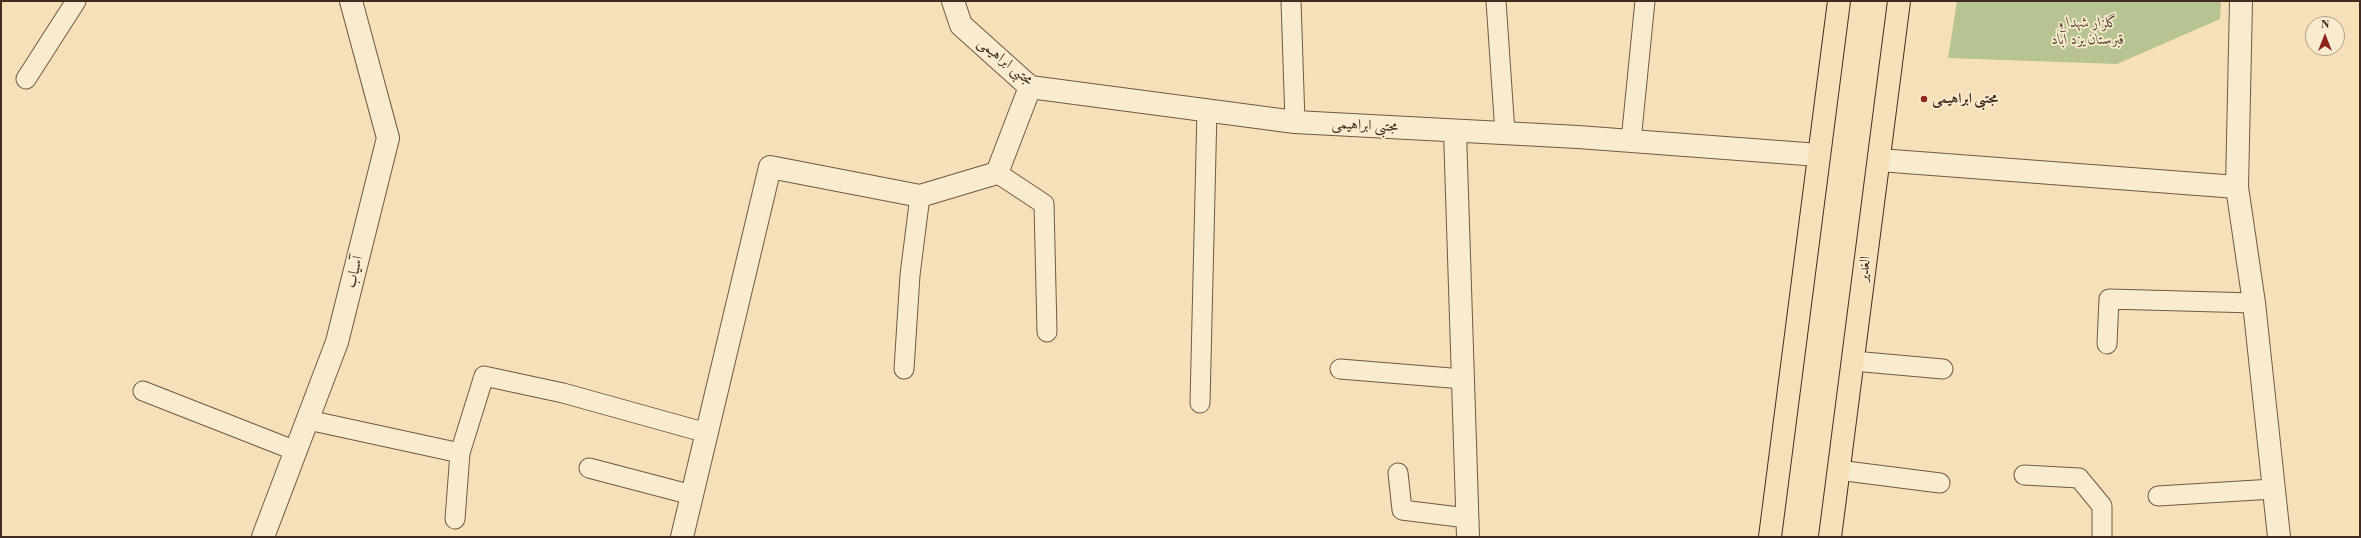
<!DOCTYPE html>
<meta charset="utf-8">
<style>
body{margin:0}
#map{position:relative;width:2361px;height:538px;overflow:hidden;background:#f6e0b7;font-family:"Libre Bodoni",serif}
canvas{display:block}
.frame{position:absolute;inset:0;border:2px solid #422c1f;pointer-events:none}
.north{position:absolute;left:2305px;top:16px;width:40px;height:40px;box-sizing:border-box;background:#f9ebd0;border:1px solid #b09f89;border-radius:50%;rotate:0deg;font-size:11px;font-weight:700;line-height:16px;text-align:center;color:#422c1f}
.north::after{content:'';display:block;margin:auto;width:14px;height:18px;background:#8f2418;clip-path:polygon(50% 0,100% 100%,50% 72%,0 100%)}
</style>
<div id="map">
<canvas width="2361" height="538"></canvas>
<div class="frame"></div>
<div class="north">N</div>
</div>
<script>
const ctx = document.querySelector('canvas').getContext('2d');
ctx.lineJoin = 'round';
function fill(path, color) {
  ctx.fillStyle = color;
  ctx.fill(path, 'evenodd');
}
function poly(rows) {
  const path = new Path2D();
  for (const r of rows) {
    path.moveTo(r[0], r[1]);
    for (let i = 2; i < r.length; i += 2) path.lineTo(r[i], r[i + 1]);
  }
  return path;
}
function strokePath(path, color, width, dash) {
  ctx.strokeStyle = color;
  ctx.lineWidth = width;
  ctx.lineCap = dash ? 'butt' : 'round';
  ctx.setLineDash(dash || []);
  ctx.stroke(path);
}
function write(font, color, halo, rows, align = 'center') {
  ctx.font = font + ' "Libre Bodoni",Amiri,serif';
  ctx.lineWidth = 3.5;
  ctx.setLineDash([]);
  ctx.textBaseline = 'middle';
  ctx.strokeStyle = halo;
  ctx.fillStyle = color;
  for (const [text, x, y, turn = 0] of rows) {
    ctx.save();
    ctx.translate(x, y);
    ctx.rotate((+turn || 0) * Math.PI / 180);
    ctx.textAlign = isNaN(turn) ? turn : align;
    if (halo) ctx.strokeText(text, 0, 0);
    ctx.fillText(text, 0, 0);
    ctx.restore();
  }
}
fill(poly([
 [1957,1,2221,1,2220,19,2117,64,1948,58]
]), '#b8c392');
const service = poly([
 [1291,1,1295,122],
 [1496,1,1505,133],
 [26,79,76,1],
 [1631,141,1645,1],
 [997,173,1044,204,1047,332],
 [2107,344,2109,299,2254,303],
 [1853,361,1943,369],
 [904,369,910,275,920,196],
 [1340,369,1463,379],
 [143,391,296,451],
 [1200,403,1207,110],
 [308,420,460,453,455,519],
 [460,453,484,376,563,393,707,433],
 [589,468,692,495],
 [1838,470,1940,483],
 [1398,473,1402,510,1467,518],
 [2024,475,2079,478,2102,506,2102,537],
 [2158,496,2273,489]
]);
const minor = poly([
 [953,1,961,25,1030,87,1295,122,1578,137,1819,155],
 [1455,131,1468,537],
 [1879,160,2237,187],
 [682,537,770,167,920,196,997,173,1030,87]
]);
const tertiary = poly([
 [2241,1,2237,187,2254,303,2279,537],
 [263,537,337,342,388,138,351,1]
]);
const primary = poly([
 [1770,537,1839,1],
 [1830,537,1899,1]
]);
strokePath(service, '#6f5945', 21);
strokePath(minor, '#6f5945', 24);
strokePath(tertiary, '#6f5945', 24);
strokePath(primary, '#422c1f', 24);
strokePath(service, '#f9ebd0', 19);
strokePath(minor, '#f9ebd0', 22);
strokePath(tertiary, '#f9ebd0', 22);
strokePath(primary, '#f6e0b7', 22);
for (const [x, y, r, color] of [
 [1924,99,4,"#8f2418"]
]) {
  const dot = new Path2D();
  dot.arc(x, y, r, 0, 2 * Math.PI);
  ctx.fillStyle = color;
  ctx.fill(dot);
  strokePath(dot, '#f9ebd0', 1.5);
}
write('italic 15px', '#5a4a36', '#f9ebd0', [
 ["گلزار شهدا و",2088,23],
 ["قبرستان یزد آباد",2088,40]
]);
write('15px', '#422c1f', '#f9ebd0', [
 ["مجتبی ابراهیمی",1005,62,39],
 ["مجتبی ابراهیمی",1365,126,3],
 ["الغدیر",1865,269,-83],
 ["آسیاب",355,272,-76]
]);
write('bold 15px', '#422c1f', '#f9ebd0', [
 ["مجتبی ابراهیمی",1932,99]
], 'left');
</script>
